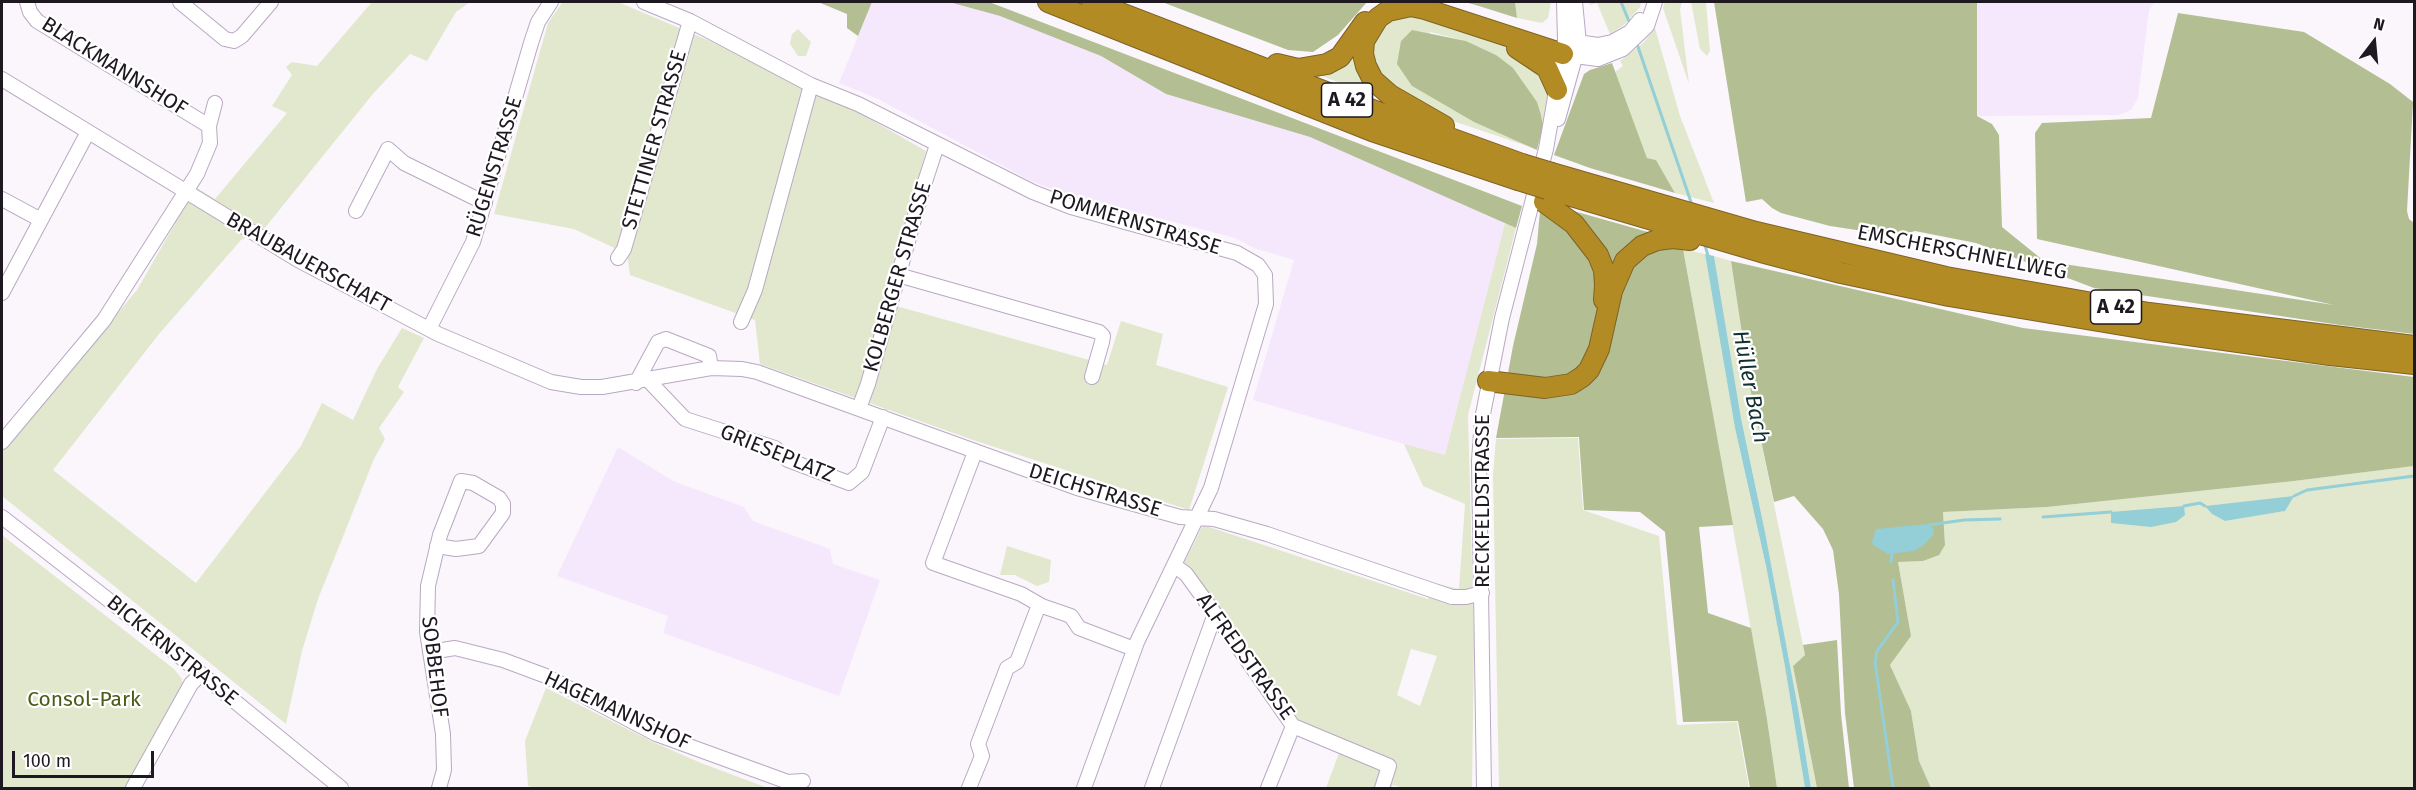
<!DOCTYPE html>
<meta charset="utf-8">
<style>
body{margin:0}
#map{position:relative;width:2416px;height:790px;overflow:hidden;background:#faf6fc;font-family:"Fira Sans",sans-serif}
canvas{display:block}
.frame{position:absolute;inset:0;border:3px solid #1e1821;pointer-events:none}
.north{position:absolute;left:2344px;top:12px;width:60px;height:60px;-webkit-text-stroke:4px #fff;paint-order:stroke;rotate:16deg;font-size:16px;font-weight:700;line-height:24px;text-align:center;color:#1e1821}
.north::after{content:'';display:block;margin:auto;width:21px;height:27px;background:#1e1821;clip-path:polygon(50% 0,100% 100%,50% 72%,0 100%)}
.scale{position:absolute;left:12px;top:751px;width:142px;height:27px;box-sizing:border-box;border:3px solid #1e1821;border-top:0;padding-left:8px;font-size:18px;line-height:21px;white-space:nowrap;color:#1e1821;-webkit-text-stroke:4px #fff;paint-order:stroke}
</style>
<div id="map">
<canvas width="2416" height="790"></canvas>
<div class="frame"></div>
<div class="north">N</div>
<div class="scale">100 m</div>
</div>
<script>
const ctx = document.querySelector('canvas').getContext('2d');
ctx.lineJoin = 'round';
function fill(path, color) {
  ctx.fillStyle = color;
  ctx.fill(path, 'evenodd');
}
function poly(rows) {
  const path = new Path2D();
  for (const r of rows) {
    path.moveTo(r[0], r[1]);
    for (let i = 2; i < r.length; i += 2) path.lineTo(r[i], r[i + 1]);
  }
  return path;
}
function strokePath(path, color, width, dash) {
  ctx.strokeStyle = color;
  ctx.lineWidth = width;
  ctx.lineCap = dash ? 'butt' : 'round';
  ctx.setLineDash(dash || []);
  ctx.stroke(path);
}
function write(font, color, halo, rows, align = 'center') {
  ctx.font = font + ' "Fira Sans",sans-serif';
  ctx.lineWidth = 4.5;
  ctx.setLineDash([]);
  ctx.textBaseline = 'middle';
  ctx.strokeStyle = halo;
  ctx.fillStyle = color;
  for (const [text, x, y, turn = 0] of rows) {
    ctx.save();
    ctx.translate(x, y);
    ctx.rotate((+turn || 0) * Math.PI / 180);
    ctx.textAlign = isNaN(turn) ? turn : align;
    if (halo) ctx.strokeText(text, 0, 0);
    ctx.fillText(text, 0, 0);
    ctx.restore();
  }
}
fill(poly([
 [872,2,949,2,1000,16,1101,56,1166,94,1310,137,1505,223,1445,456,1253,400,1294,260,1254,248,1235,238,1063,193,1031,181,878,99,839,83],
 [1977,2,2155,2,2149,10,2138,98,2131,110,2119,115,1977,116],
 [618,447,673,481,744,507,753,521,830,549,833,564,880,580,839,696,663,633,668,616,557,576]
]), '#f5e8fd');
fill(poly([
 [372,2,470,2,456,12,427,61,410,54,372,95,264,229,241,240,159,334,53,470,196,583,301,446,322,403,353,420,377,369,402,328,424,338,398,387,404,392,379,428,385,439,374,459,318,599,302,651,286,724,2,496,2,450,137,290,176,222,176,218,180,215,197,188,215,199,287,113,272,106,292,75,286,67,292,62,317,66],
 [565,2,618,2,710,41,863,115,926,151,882,302,1107,365,1121,321,1163,334,1156,365,1228,387,1189,510,976,441,760,364,755,320,630,275,627,254,574,229,494,214,548,23,562,3],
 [1515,2,1551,2,1548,18,1542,23,1517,18],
 [1589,2,1641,2,1640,7,1625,24,1610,34,1597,3,1590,5],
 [1665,2,1682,2,1680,9,1689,84,1663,8],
 [1691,2,1706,2,1710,51,1707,56,1700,49],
 [1398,16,1422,16,1484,35,1540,67,1550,97,1543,126,1541,115,1496,55,1466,41,1430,32,1412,86,1474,122,1536,149,1456,122,1425,106,1383,78,1377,68,1373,49,1376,37,1385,26],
 [1655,28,1680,116,1714,203,1675,193,1656,160,1647,158,1615,72,1623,66,1620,61,1643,43],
 [798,29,811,42,806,56,798,56,790,44,792,34],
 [1352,49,1398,105,1314,73],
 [1505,223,1516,228,1468,415,1474,642,1472,788,1404,788,1393,785,1391,788,1326,788,1342,745,1299,724,1183,565,1203,525,1428,599,1434,583,1459,589,1465,504,1423,486,1404,444,1445,455],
 [1411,649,1437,656,1420,706,1397,695],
 [1683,249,1705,254,1735,428,1766,566,1785,667,1805,788,1777,788,1767,719],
 [1714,256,1731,261,1751,393,1805,655,1793,666,1817,788,1811,788,1798,708,1765,532,1741,418],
 [1578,438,1583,510,1659,536,1677,725,1737,722,1749,788,1499,788,1493,475,1496,439],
 [2414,466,2414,788,1931,788,1919,761,1911,711,1890,665,1911,636,1898,562,1923,561,1945,545,1943,512,2047,507,2294,481],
 [2293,497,2284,511,2225,521,2212,514,2206,506],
 [2,535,174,669,182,679,183,685,126,788,2,788],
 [1007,546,1051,560,1049,582,1037,586,1015,575,1000,575],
 [546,688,653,742,701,763,768,788,534,788,528,786,525,741]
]), '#e1e8cd');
fill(poly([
 [818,2,872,2,858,36,847,28,847,14],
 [949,2,989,2,1522,206,1516,228,1310,137,1166,94,1101,56,1000,16],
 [1162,2,1367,2,1338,35,1313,52,1288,50],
 [1465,2,1515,2,1517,18,1479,6],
 [1714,2,1977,2,1977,116,1992,124,1999,135,2002,227,2044,261,2334,305,2037,239,2035,133,2042,123,2151,118,2178,13,2304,32,2390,84,2413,102,2407,211,2409,219,2414,223,2414,334,2340,325,2094,288,1976,243,1915,231,1902,235,1889,235,1830,226,1781,213,1772,208,1762,199,1746,202],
 [1412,30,1466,41,1496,55,1513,68,1537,102,1541,115,1543,126,1537,150,1474,122,1412,86,1397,64,1401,41],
 [1612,63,1647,158,1656,160,1675,193,1590,168,1554,155,1584,74,1590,70],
 [1556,206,1662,236,1683,249,1733,525,1699,527,1708,613,1751,628,1767,719,1777,788,1750,788,1738,721,1683,722,1665,532,1640,512,1584,510,1579,437,1496,438,1513,346,1537,244,1540,211],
 [1731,261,2023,328,2414,377,2414,466,2294,481,2047,507,1943,512,1945,545,1939,555,1923,561,1898,562,1911,636,1890,665,1911,711,1919,761,1931,788,1854,788,1845,713,1839,594,1833,550,1823,529,1794,496,1774,502,1751,393],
 [1837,640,1841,714,1849,788,1817,788,1793,666,1805,655,1803,645]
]), '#b3be92');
fill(poly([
 [1705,254,1714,256,1741,418,1765,532,1798,708,1811,788,1805,788,1785,667,1766,566,1735,428],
 [2294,496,2285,511,2225,521,2212,514,2205,506],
 [2184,506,2185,515,2176,522,2151,527,2111,523,2111,512],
 [1928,524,1934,529,1933,535,1925,544,1914,551,1888,554,1873,545,1872,541,1876,529]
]), '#94ced6');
strokePath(poly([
 [1621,2,1631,26],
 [1636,41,1692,205],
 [1704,242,1709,259],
 [2294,496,2307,490,2414,476],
 [2184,506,2200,503,2205,506],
 [2043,517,2111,512],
 [1929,525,1964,520,2000,519],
 [1891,562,1892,554],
 [1893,788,1875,662,1877,651,1898,622,1893,580]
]), '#94ced6', 3);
const minor = poly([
 [180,2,225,39,234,41,242,36,271,2],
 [644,2,690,21,811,85,858,104,1033,192,1071,207,1237,253,1258,265,1265,275,1266,304,1211,488,1137,642,1084,788],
 [1570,41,1598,45,1612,42,1630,32,1640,20],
 [1568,55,1598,59,1623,49,1647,26,1655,2],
 [2,79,298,260,438,334,551,382,581,387,602,387,711,368,742,369,757,372,1077,488,1180,517,1214,519,1267,534,1452,597,1466,597,1482,593],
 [1558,119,1579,43,1575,2],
 [209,126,215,103],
 [2,199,41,220],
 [356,211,388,149,404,163,485,203],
 [618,258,624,249,690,21],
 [898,275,1099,332,1103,336,1102,342,1092,377],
 [2,293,88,132],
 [741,322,755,290,811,85],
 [429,329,473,242,531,43,538,22,551,2],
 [648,380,685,419,775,448,788,460,849,483,862,472,883,417],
 [636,383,658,342,666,339,709,356,711,368],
 [859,408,868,384,922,191,937,145],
 [2,442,104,320,197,174,210,143,209,126,37,21,30,12,27,2],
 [975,452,933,563,1021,594,1042,606,1071,616,1079,628,1134,649],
 [2,517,151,633,341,788],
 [437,546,456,549,479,546,503,513,503,504,499,498,473,483,461,481,440,535,428,586,427,632,443,734,444,770,439,788],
 [1175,566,1186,574,1215,614,1293,726,1389,766,1382,788],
 [430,652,455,648,503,660,546,676,656,734,788,782,803,781],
 [133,788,191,684,201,674],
 [969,788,982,756,978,744,1007,668,1017,662,1037,610,1042,606],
 [1152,788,1215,614],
 [1268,788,1293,726],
 [1484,788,1479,461,1482,419,1502,318,1546,149,1565,40,1564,2]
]);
const highway = poly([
 [1048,2,1372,131,1518,180],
 [1092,2,1378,112,1522,164],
 [1517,48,1547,68,1557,90],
 [1277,64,1298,69,1327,64,1340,57,1365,22],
 [1444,126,1390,95,1373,80,1366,66,1363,54,1364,41,1378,18,1388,11,1411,6,1425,9,1563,54],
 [1552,173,1756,232,1946,277,2149,313,2414,346],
 [1547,189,1761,252,1841,273,1949,296,2146,329,2330,355,2414,364],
 [1544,202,1574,224,1598,255,1604,270,1605,285,1604,300],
 [1488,381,1545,388,1571,384,1582,377,1589,370,1599,349,1612,291,1625,261,1642,246,1657,240,1673,238,1690,240]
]);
strokePath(minor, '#b9a8c2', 16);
strokePath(highway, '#7e6324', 22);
strokePath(minor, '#fff', 14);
strokePath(highway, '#b28b25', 20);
const highwayBridge = poly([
 [1522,164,1552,173],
 [1518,180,1547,189]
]);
strokePath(highwayBridge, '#7e6324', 22, []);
strokePath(highwayBridge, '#b28b25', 20);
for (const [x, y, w] of [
 [1347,100,51],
 [2116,307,51]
]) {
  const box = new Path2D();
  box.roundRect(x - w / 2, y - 17, w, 34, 4.5);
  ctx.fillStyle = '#fff';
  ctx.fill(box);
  strokePath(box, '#1e1821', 1.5);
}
write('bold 20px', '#1e1821', null, [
 ["A 42",1347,100],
 ["A 42",2116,307]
]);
write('21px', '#1e1821', '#fff', [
 ["BLACKMANNSHOF",114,67,32],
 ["STETTINER STRASSE",655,140,-74],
 ["RÜGENSTRASSE",495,167,-73],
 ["POMMERNSTRASSE",1135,223,17],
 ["EMSCHERSCHNELLWEG",1962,253,11],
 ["BRAUBAUERSCHAFT",308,263,29],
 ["KOLBERGER STRASSE",898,277,-74],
 ["GRIESEPLATZ",777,454,22],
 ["DEICHSTRASSE",1095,491,17],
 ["RECKFELDSTRASSE",1483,501,-90],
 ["BICKERNSTRASSE",172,651,39],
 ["ALFREDSTRASSE",1245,657,54],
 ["SOBBEHOF",434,667,83],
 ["HAGEMANNSHOF",617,711,25]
]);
write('21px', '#4e5b18', '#fff', [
 ["Consol-Park",84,700]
]);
write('italic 22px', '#102f32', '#fff', [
 ["Hüller Bach",1750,387,79]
]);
</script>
